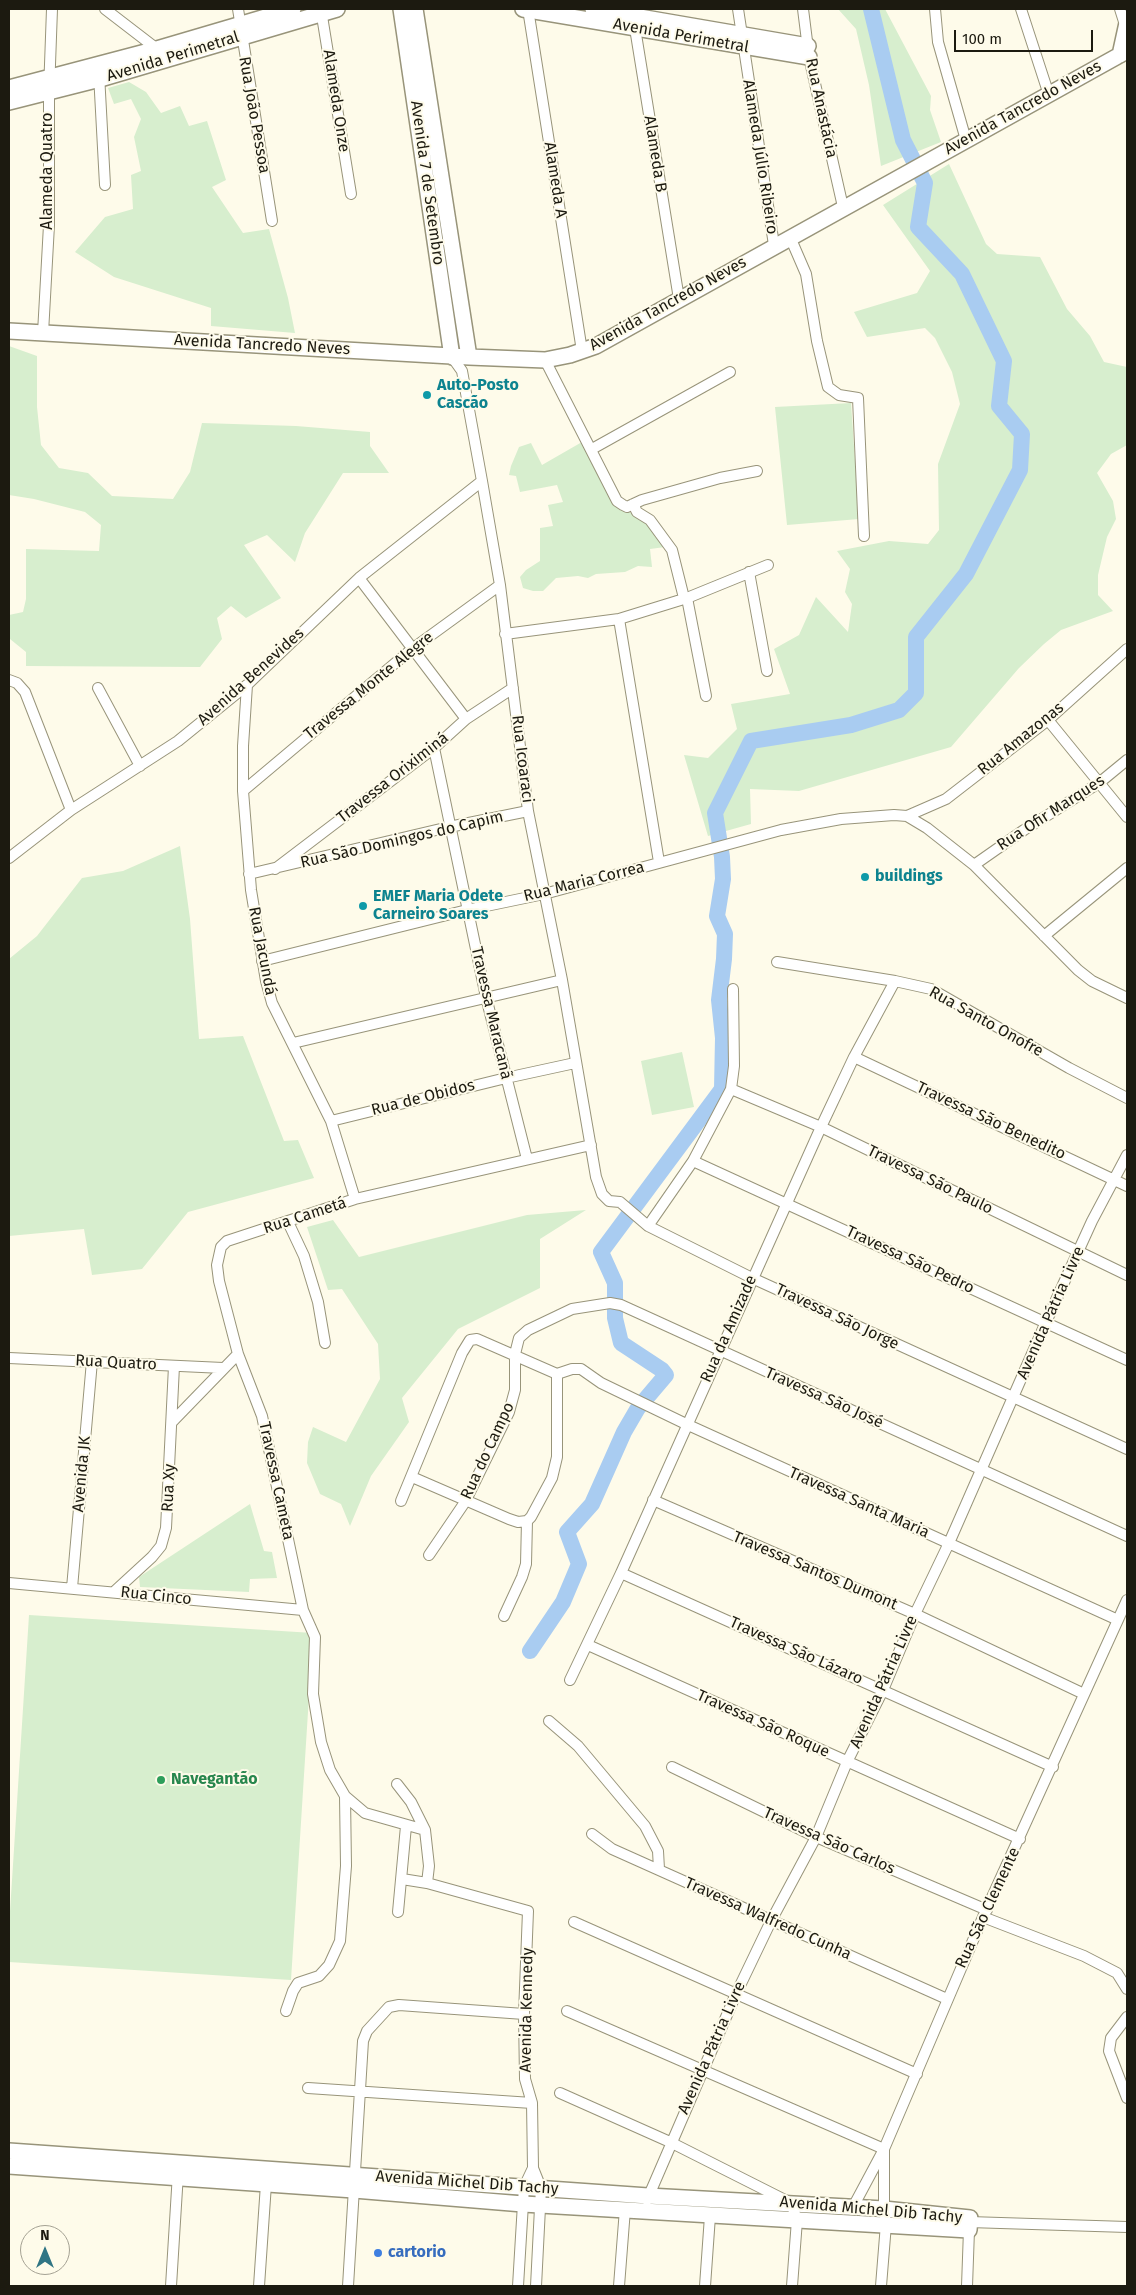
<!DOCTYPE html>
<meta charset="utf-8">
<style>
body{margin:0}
#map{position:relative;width:1136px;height:2295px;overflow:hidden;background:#fefbea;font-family:"Fira Sans",sans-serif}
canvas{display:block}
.frame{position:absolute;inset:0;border:10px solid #1c1a10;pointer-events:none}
.north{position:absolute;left:20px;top:2225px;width:50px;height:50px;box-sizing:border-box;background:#fefbea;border:1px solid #a4a193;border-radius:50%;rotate:0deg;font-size:14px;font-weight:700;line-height:20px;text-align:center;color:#1c1a10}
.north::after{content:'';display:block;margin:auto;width:18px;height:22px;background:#307584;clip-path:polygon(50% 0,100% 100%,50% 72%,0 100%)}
.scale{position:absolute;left:954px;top:30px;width:139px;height:22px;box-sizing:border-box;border:2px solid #1c1a10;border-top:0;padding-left:6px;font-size:15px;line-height:18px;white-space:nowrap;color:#1c1a10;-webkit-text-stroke:4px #fefbea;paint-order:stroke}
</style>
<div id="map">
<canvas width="1136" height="2295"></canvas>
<div class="frame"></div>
<div class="north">N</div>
<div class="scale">100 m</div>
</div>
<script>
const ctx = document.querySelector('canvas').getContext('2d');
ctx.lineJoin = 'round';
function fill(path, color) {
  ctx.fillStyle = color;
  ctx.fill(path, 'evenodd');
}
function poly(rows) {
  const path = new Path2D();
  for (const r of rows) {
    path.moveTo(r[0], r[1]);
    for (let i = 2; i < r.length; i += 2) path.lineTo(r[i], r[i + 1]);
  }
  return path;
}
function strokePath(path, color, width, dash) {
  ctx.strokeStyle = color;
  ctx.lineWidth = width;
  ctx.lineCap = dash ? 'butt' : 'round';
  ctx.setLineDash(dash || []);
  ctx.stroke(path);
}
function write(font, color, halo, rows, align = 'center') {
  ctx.font = font + ' "Fira Sans",sans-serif';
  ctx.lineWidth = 4;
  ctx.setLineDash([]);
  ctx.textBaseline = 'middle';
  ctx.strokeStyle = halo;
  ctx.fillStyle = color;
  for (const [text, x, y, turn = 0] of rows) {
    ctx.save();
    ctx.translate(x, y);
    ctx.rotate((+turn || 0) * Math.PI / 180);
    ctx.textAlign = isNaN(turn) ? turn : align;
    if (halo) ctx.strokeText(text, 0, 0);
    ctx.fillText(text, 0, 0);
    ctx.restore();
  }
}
fill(poly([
 [838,9,885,9,931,96,930,110,941,142,881,166,869,85,856,29],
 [129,82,146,92,161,113,180,106,189,126,207,121,226,180,212,187,243,233,269,229,288,298,295,333,211,326,211,308,114,277,75,252,105,217,133,209,131,175,141,171,134,137,141,119,131,99,114,104,108,88],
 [949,164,986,244,997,254,1040,257,1067,309,1090,336,1104,362,1127,367,1127,445,1111,454,1097,473,1113,501,1116,519,1107,537,1098,575,1098,595,1113,611,1061,630,1044,644,1019,668,951,747,799,791,750,789,751,824,708,836,684,755,708,758,737,729,731,704,790,694,774,649,799,635,816,597,848,632,852,604,845,592,850,569,837,551,889,541,928,544,939,530,938,464,960,404,952,372,935,338,925,328,867,337,854,312,917,293,930,271,883,205],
 [9,346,37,356,37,407,41,445,59,468,88,473,112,496,173,499,190,472,202,423,296,426,370,432,370,446,389,473,343,473,305,533,295,562,267,535,244,545,281,598,246,618,231,606,217,618,222,639,200,667,26,666,26,652,10,639,9,615,23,612,26,599,26,549,99,551,101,525,85,512,34,499,9,495],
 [851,403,859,519,787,525,775,407],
 [582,442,617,506,645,520,665,547,650,549,652,567,638,566,625,572,596,574,588,578,578,576,556,578,543,591,533,591,523,588,520,577,526,570,540,561,540,528,553,526,548,505,563,502,557,485,520,492,516,476,509,475,511,466,519,447,531,443,542,465],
 [180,846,190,919,199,1039,243,1036,284,1141,298,1140,314,1178,188,1212,142,1269,92,1275,84,1229,9,1236,9,959,37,936,82,878,123,871],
 [682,1052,694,1107,652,1115,641,1061],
 [586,1210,540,1239,540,1288,458,1329,402,1398,409,1422,371,1476,350,1526,341,1504,320,1494,307,1463,308,1442,313,1427,346,1442,380,1379,378,1344,342,1289,328,1290,307,1227,333,1220,359,1257,527,1215],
 [250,1504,264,1551,272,1552,277,1578,250,1579,249,1592,140,1587,139,1577],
 [29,1615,313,1633,291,1980,9,1962,9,1927]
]), '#d7eece');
strokePath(poly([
 [530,1651,563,1602,579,1564,567,1532,592,1504,624,1432,638,1408,666,1375,662,1370,621,1343,615,1318,615,1283,601,1252,722,1089,723,1038,719,1000,724,959,725,934,717,916,723,879,722,857,715,813,751,741,851,725,899,710,916,693,916,637,966,574,1020,470,1022,434,999,406,1004,361,962,274,918,227,925,183,903,140,871,9]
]), '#a9ccf1', 16);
const street = poly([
 [105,9,157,49],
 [238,9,272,221],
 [528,9,582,351],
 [738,9,774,245],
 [803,9,809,57,843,207],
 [935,9,938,42,966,140],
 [1021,9,1049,95],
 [1120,9,1126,28],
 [321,10,351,194],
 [634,22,679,299],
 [99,74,105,185],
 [790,237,806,274,817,341,828,387,839,395,858,398,864,536],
 [43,333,49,225,49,92,52,9],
 [452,357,462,371,482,481,500,585,528,811,562,980,596,1177,602,1194,609,1201,620,1202,648,1226,752,1278,1127,1449],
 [545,360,617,501,623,505,627,507,642,500,720,478,757,471],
 [592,449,730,372],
 [633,504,637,512,650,520,672,550,684,598],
 [749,572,767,671],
 [359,578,466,719],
 [687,598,706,696],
 [619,619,659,862],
 [505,634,619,619,687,598,768,565],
 [9,680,17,683,25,692,71,810],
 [247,685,243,746,243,791,251,890,266,981,272,1003,331,1121,355,1199],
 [98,688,140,766],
 [1048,720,1127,817],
 [434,748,486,997,527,1159],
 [243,791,412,649,500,585],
 [907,816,946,799,1048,720,1127,649],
 [9,858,71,810,178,741,247,685,359,578,482,481],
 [974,865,1024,830,1099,783,1127,760],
 [275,869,434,748,466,719,513,688],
 [249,874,449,827,528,811],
 [1044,936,1127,868],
 [262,961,467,910,544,894,781,830,841,819,894,815,907,816,927,828,974,865,1078,970,1092,981,1127,998],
 [777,962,895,981,931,989,1069,1068,1127,1098],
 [293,1043,562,980],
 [854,1057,1127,1186],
 [731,1089,821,1127,1127,1275],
 [331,1121,506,1078,575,1063],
 [693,1161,1127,1360],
 [288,1222,304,1256,318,1302,325,1343],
 [648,1226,693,1161,731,1089,734,1066,733,989],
 [238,1354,262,1416,303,1610,315,1637,313,1694,321,1742,330,1770,345,1796,365,1813,425,1830],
 [9,1358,223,1368],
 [172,1422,238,1354,219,1281,217,1265,221,1247,227,1241,355,1199,591,1145],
 [412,1477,509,1519,518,1522,527,1521,531,1517,552,1478,557,1457,557,1374],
 [653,1500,915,1614,1084,1694],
 [401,1501,462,1353,470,1340,477,1339,557,1374,572,1369,581,1369,601,1383,686,1424,1118,1620],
 [429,1555,465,1502,509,1412,515,1390,515,1354,519,1338,528,1330,572,1309,610,1303,621,1305,654,1320,1127,1536],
 [621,1573,1053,1767],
 [9,1583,303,1610],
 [72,1588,92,1361],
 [115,1591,152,1557,161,1546,166,1528,174,1366],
 [504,1616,522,1577,526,1564,527,1521],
 [588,1645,1020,1839],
 [570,1680,621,1573,821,1127,854,1057,895,981],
 [549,1721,578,1746,645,1826,658,1851,659,1869],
 [672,1767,816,1837,987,1910],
 [397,1784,411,1802,425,1830,429,1866,427,1883],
 [592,1834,612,1849,947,1999],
 [402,1879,427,1883,528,1911,524,2014,525,2079,532,2103,533,2168,541,2188,536,2286],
 [398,1912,406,1826],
 [983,1917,1084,1956,1117,1973,1127,1989],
 [574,1922,917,2074],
 [286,2011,293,1991,298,1983,319,1976,329,1965,340,1941,346,1866,345,1796],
 [567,2011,884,2149,853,2207],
 [1127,2017,1111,2038,1109,2051,1127,2098],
 [308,2088,532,2103],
 [560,2093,670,2142,791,2203,797,2220,792,2286],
 [647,2200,736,1994,771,1921,816,1837,847,1762,883,1690,915,1614,949,1543,1046,1322,1092,1221,1127,1155],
 [969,2222,1127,2227],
 [171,2286,178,2173],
 [259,2286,266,2184],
 [348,2286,363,2041,367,2031,389,2007,399,2005,524,2014],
 [518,2286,524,2187,533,2168],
 [619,2286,625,2209],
 [705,2286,710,2216],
 [881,2286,886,2224,884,2209,884,2149,983,1917,1127,1600],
 [967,2286,969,2230]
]);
const secondary = poly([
 [401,9,452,357],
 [415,9,469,357],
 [523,9,809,57],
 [593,9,808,46],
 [1120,55,1127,23],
 [9,88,157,49,293,9],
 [9,102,100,79,337,9],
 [9,331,469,357,545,360,570,355,596,346,1127,51],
 [9,2151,648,2196,884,2209,970,2218,969,2230,523,2204,354,2190,9,2166]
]);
strokePath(street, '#98947a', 12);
strokePath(secondary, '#98947a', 18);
strokePath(street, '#fff', 10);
strokePath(secondary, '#fff', 15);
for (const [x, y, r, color] of [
 [427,395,5,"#0f9aa8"],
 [865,877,5,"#0f9aa8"],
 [363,906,5,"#0f9aa8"],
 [161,1780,5,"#2e9e5b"],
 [378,2253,5,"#3f7fe0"]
]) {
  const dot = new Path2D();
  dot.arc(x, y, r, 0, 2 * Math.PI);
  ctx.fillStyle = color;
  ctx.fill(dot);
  strokePath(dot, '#fefbea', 2);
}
write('16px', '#1c1a10', '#fefbea', [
 ["Avenida Perimetral",681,36,10],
 ["Avenida Perimetral",173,57,-17],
 ["Alameda Onze",336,101,81],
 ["Rua Anastácia",821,108,78],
 ["Avenida Tancredo Neves",1023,108,-29],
 ["Rua João Pessoa",254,115,80],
 ["Alameda B",655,154,81],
 ["Alameda Júlio Ribeiro",760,157,81],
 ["Alameda Quatro",48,171,-90],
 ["Alameda A",555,180,81],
 ["Avenida 7 de Setembro",427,183,82],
 ["Avenida Tancredo Neves",668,304,-29],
 ["Avenida Tancredo Neves",262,345,3],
 ["Avenida Benevides",251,677,-42],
 ["Travessa Monte Alegre",369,686,-39],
 ["Rua Amazonas",1021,739,-39],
 ["Rua Icoaraci",522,759,83],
 ["Travessa Oriximiná",393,778,-38],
 ["Rua Ofir Marques",1051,813,-33],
 ["Rua São Domingos do Capim",402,840,-13],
 ["Rua Maria Correa",584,882,-14],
 ["Rua Jacundá",262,951,79],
 ["Travessa Maracanã",491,1013,77],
 ["Rua Santo Onofre",986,1022,29],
 ["Rua de Obidos",423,1098,-14],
 ["Travessa São Benedito",991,1121,25],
 ["Travessa São Paulo",930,1180,26],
 ["Rua Cametá",305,1216,-18],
 ["Travessa São Pedro",910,1260,25],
 ["Avenida Pátria Livre",1051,1313,-66],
 ["Travessa São Jorge",837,1317,25],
 ["Rua da Amizade",729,1329,-66],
 ["Rua Quatro",116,1363,3],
 ["Travessa São José",824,1398,24],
 ["Rua do Campo",488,1451,-65],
 ["Avenida JK",82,1474,-85],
 ["Travessa Cameta",276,1481,78],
 ["Rua Xy",169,1488,-87],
 ["Travessa Santa Maria",859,1503,24],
 ["Travessa Santos Dumont",815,1571,23],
 ["Rua Cinco",156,1596,6],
 ["Travessa São Lázaro",796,1651,24],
 ["Avenida Pátria Livre",884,1682,-66],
 ["Travessa São Roque",763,1724,24],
 ["Travessa São Carlos",829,1841,24],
 ["Rua São Clemente",988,1908,-65],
 ["Travessa Walfredo Cunha",768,1919,24],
 ["Avenida Kennedy",527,2010,-89],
 ["Avenida Pátria Livre",712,2048,-66],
 ["Avenida Michel Dib Tachy",467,2183,4],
 ["Avenida Michel Dib Tachy",871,2210,5]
]);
write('bold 16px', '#0d838f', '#fefbea', [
 ["Auto-Posto",437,386],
 ["Cascão",437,404],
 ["buildings",875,877],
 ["EMEF Maria Odete",373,897],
 ["Carneiro Soares",373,915]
], 'left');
write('bold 16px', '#27864d', '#fefbea', [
 ["Navegantão",171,1780]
], 'left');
write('bold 16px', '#366cbe', '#fefbea', [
 ["cartorio",388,2253]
], 'left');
</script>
